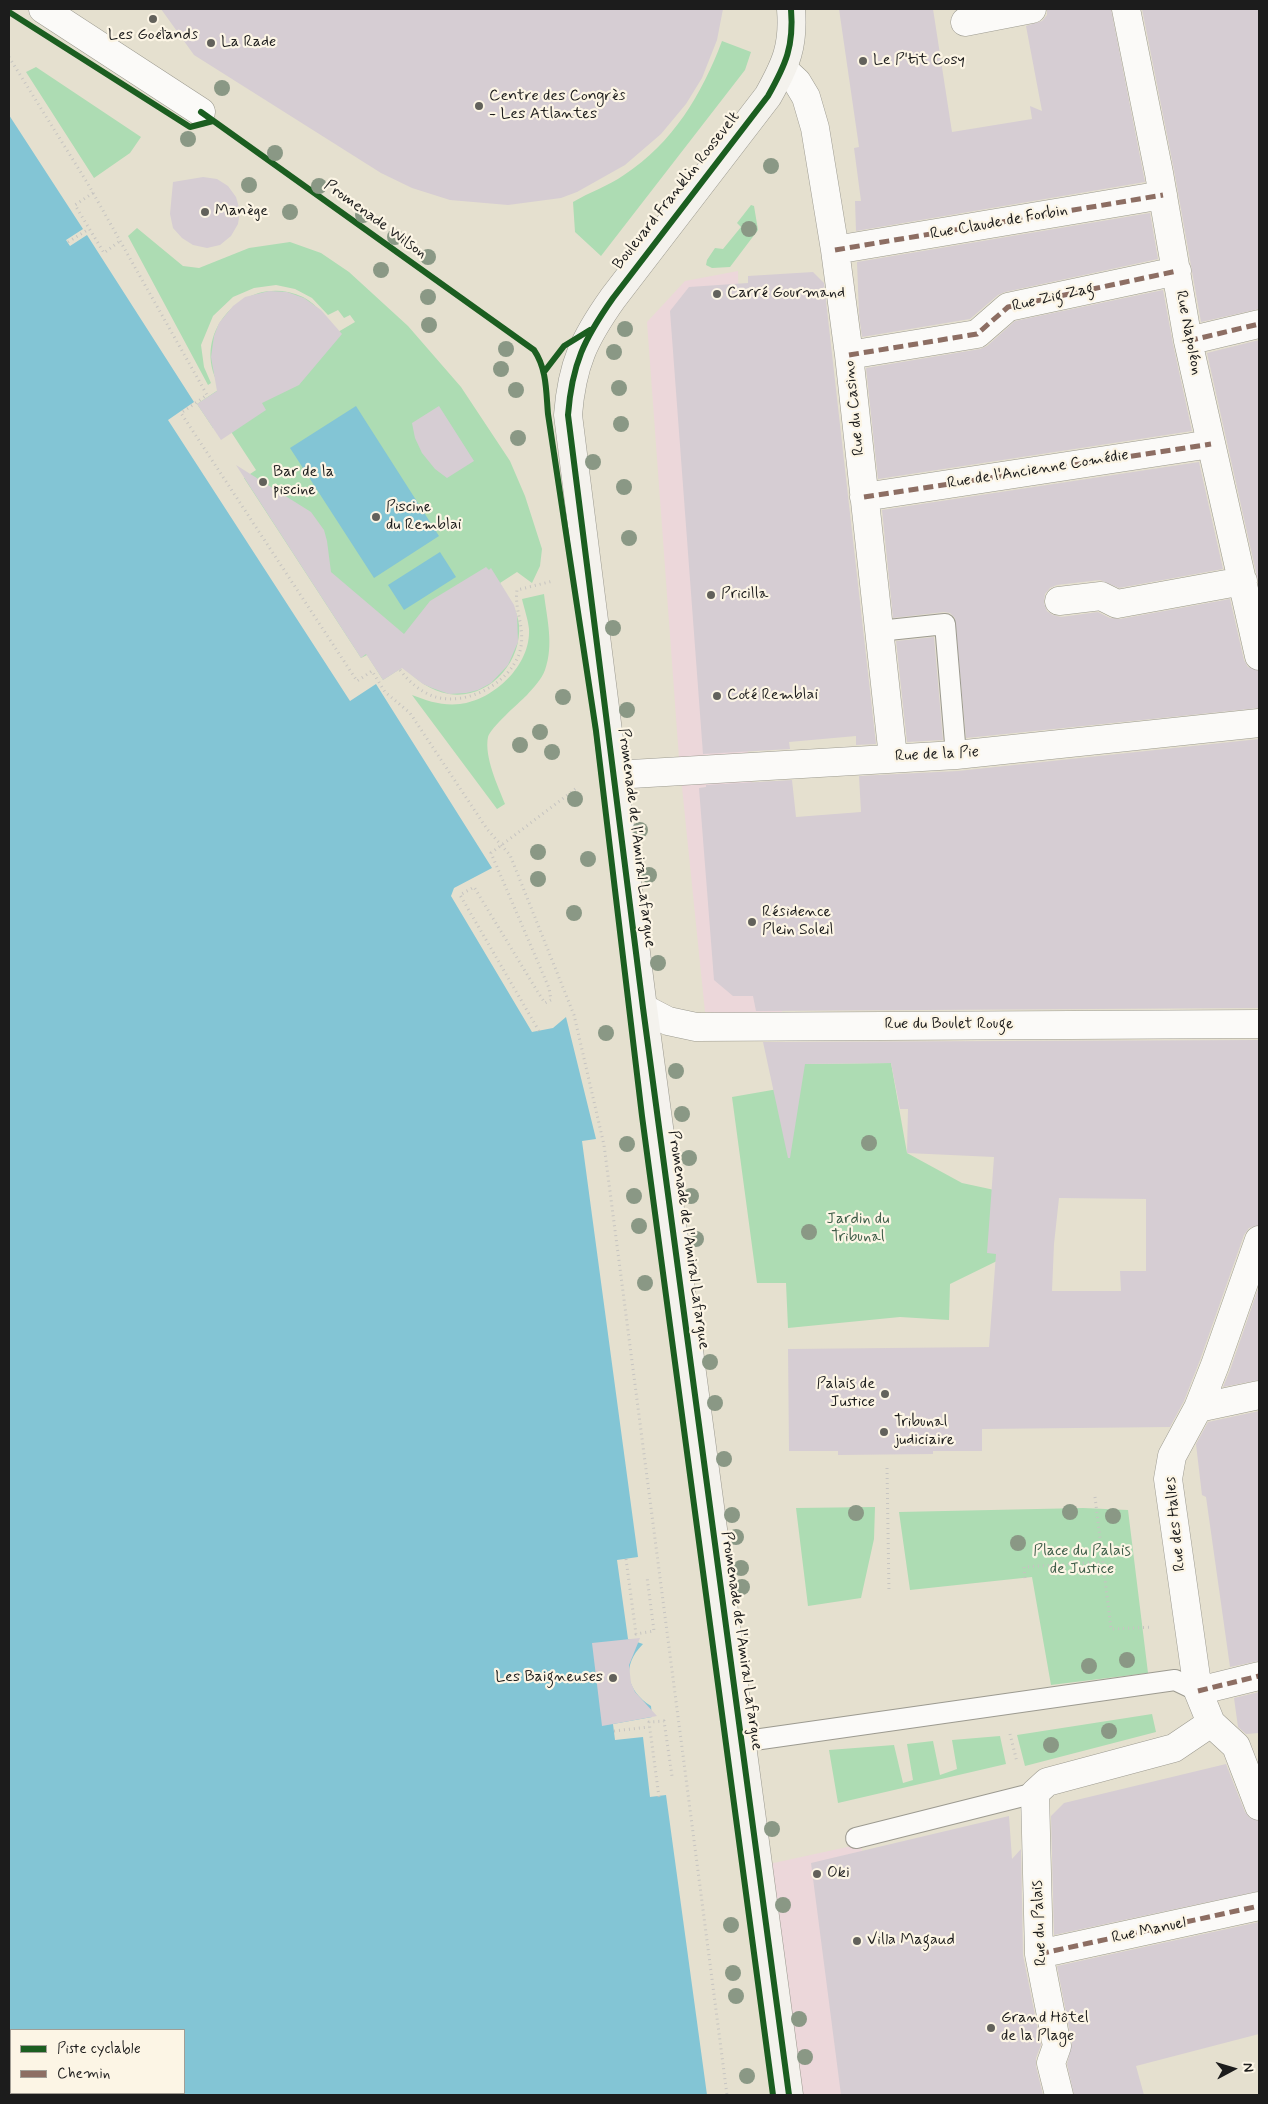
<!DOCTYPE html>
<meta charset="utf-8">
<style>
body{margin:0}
#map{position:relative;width:1268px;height:2104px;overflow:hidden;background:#e5e0cf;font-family:Mynerve,sans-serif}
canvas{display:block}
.frame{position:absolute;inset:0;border:10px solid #1c1c1c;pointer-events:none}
.legend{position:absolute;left:10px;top:2029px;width:175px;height:65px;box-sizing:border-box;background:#fcf5e5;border:1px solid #a29e95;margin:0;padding:6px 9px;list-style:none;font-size:15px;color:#1c1c1c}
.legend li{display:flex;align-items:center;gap:10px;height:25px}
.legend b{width:25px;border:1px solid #a29e95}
.north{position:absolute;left:1208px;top:2044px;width:50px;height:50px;-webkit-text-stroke:4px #fcf5e5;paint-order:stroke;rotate:84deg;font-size:14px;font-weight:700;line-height:20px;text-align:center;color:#1c1c1c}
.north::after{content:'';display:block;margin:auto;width:18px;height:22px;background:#1c1c1c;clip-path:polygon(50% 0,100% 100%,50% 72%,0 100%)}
</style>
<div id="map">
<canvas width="1268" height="2104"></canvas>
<div class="frame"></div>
<ul class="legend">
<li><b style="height:6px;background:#1b5e20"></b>Piste cyclable</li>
<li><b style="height:6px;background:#8d6e63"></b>Chemin</li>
</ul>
<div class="north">N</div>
</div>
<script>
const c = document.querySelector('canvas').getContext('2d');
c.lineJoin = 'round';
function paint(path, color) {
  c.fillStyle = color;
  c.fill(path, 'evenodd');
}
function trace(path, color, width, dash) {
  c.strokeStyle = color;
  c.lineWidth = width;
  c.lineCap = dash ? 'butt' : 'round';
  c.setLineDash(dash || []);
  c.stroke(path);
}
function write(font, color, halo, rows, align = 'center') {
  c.font = font + ' Mynerve,sans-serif';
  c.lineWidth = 4.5;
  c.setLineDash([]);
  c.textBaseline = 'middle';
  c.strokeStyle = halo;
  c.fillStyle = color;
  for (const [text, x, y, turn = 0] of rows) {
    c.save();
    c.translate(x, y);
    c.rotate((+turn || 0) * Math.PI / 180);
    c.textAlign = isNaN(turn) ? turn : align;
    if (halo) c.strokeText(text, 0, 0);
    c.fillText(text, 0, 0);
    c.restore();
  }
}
paint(new Path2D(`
 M 738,271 L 748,757 L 783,1018 L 705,1012 L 679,758 L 647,322 L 685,281 Z
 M 861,1844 L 895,2095 L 799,2095 L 769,1864 Z`), '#ecd7da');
paint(new Path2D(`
 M 722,41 L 751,52 L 745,70 L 601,256 L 575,232 L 573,202 C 590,192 608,186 624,175 C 673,143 702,94 722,41 Z
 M 36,67 L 141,137 L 130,153 L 94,178 L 26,72 Z
 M 751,205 L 754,206 L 758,230 L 730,267 L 712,268 L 706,265 L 707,260 L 715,248 L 723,249 L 741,227 L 737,223 Z
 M 137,228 L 183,266 L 199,268 L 249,248 L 290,242 L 321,253 L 349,272 L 408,326 L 461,387 L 510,461 L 525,496 L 542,549 L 540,566 L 532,583 L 517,572 L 500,583 C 507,596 518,610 519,625 C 522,662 489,700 449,694 C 430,691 417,680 403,667 L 383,680 L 367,655 L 361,658 L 244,478 L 256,470 L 224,421 L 213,428 L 197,404 L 221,388 C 186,335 246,270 303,297 C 318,305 327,319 338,332 L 355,322 L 350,315 L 344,318 L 338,310 L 328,315 L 312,298 L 295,289 L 276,285 L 254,288 L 233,297 L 213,316 L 201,345 L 204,367 L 211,383 L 208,385 L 128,236 Z
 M 544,594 C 547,619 554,645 545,670 C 542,679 533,688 527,695 C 518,704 491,727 488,737 C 484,757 498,786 505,804 L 497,809 L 412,695 C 427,701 443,706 460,704 C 494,700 531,665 529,629 C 528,619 524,608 522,599 Z
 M 891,1063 L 907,1153 L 962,1183 L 1013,1194 L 999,1260 L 950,1284 L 949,1320 L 900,1317 L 788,1328 L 786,1283 L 757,1283 L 732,1097 L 778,1089 L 805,1064 Z
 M 875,1507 L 874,1539 L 861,1598 L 808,1606 L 796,1508 Z
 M 1083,1508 L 1128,1510 L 1148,1673 L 1051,1685 L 1032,1577 L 910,1590 L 899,1512 Z
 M 1152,1714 L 1156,1732 L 1025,1766 L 1017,1735 Z
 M 1000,1736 L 1006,1764 L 838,1803 L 829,1750 L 894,1745 L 903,1783 L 913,1780 L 907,1744 L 933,1741 L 940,1775 L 957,1769 L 952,1740 Z`), '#addcb3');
paint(new Path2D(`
 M 9,115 L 83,229 L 66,240 L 70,246 L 87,235 L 194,402 L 168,420 L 350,701 L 376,684 L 492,868 L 454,888 L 451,896 L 532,1032 L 553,1028 L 566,1017 L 596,1139 L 582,1141 L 638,1557 L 617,1560 L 628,1639 L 643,1644 C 621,1666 626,1690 651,1706 L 652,1717 L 613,1724 L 615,1740 L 643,1737 L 650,1797 L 666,1795 L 707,2095 L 9,2095 ZM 11,2030 L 184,2030 L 184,2093 L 11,2093 Z
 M 356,406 L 439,536 L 374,578 L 290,448 Z
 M 440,552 L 456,577 L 404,610 L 388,585 Z`), '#83c5d5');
paint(new Path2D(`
 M 161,9 L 723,9 L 717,40 L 702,78 L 686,104 L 661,134 L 625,165 L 577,192 L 561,198 L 508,205 L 450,200 L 412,188 L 381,173 L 194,55 Z
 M 839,9 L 933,9 L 952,132 L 1032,119 L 1030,106 L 1042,111 L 1026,26 L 1042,21 L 1047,15 L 1047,9 L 1111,9 L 1145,182 L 856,231 L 855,201 L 861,201 L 854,148 L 859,147 Z
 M 1142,9 L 1259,9 L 1259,309 L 1201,322 L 1174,170 Z
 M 203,177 L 217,179 L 228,186 L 236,197 L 240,211 L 238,224 L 231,236 L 220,245 L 207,248 L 193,245 L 182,238 L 173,228 L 170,214 L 173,182 Z
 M 1150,213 L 1158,259 L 1005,292 L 998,295 L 970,319 L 862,337 L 859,315 L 857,262 Z
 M 813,272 L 824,283 L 876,744 L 856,745 L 856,736 L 789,742 L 790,749 L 703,754 L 670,311 L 689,287 L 748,283 L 748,276 Z
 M 1163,290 L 1173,344 L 1192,431 L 878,479 L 866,368 L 980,349 L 987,346 L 1015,321 Z
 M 269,291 L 287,292 L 304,298 L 321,310 L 342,334 L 299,385 L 262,403 L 266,410 L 221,440 L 197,404 L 217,391 L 211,357 L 214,336 L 219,323 L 233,306 L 245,297 Z
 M 1259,340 L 1259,586 L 1207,353 Z
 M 439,406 L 474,461 L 447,478 L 435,469 L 422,453 L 415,438 L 412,423 Z
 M 1199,462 L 1223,569 L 1119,588 L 1100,580 L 1057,585 L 1050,588 L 1045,594 L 1044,603 L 1047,611 L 1053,615 L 1061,617 L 1098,612 L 1110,618 L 1120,619 L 1230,599 L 1244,660 L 1248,667 L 1259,671 L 1259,708 L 966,738 L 955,618 L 950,613 L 944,612 L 893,618 L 882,510 Z
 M 236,465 L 311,512 L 324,530 L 327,541 L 331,572 L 404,634 L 430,601 L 486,567 L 489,570 L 491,568 L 514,605 L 517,615 L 518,642 L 508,665 L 491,683 L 478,690 L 466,693 L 449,694 L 432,688 L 423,684 L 402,668 L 383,680 L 366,654 L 361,658 Z
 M 934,637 L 943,740 L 907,742 L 896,641 Z
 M 1259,739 L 1259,1008 L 756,1011 L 753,996 L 733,996 L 714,980 L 699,788 L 706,787 L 706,785 L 792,780 L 796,817 L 861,812 L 859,776 L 958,771 Z
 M 1259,1040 L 1259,1225 L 1249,1228 L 1244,1235 L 1200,1360 L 1184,1401 L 1170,1427 L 982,1429 L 982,1451 L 933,1451 L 933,1454 L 838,1455 L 838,1451 L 789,1451 L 788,1349 L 989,1347 L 996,1254 L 987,1253 L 994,1157 L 907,1153 L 908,1109 L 900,1109 L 891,1063 L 805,1064 L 790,1158 L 788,1158 L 763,1042 ZM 1059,1198 L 1146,1199 L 1146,1271 L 1120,1271 L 1121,1291 L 1052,1291 L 1054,1244 Z
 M 1259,1286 L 1259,1380 L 1223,1387 L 1230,1370 Z
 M 1259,1411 L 1259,1661 L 1230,1667 L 1206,1497 L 1202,1495 L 1196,1444 L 1208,1422 Z
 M 640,1638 L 629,1665 L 631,1683 L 635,1692 L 657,1716 L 602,1726 L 592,1643 Z
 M 1259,1692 L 1259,1733 L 1246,1734 L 1238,1727 L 1234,1698 Z
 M 1226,1764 L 1245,1812 L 1250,1818 L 1259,1821 L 1259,1891 L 1054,1935 L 1051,1816 L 1064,1803 Z
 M 1009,1816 L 1012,1859 L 1021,1849 L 1023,1955 L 1041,2045 L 1036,2058 L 1036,2066 L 1043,2095 L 841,2095 L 811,1863 Z
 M 1259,1922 L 1259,2034 L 1136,2066 L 1144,2095 L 1074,2095 L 1067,2064 L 1072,2043 L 1057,1966 Z`), '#d6cdd3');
const lane = new Path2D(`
 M 879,631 L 945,624 L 956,755
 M 740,1742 L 1175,1680 L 1198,1691
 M 856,1838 L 1035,1793`);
const street = new Path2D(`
 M 43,9 L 201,112
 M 1126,9 L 1159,173 L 1188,341 L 1259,656
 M 965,22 L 1032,9
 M 783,69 L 797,82 L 806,97 L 815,128 L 835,250 L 849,355 L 893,757
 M 835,250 L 1163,195
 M 1188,341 L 1259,324
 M 849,355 L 977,334 L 1008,307 L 1177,271
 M 864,497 L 1211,444
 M 1059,601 L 1101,596 L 1117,604 L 1243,581
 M 614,775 L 956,755 L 1259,723
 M 643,1008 L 668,1021 L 696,1027 L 1259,1024
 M 1259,1240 L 1215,1365 L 1198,1408 L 1172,1456 L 1168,1479 L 1198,1691 L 1211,1723 L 1236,1746 L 1259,1806
 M 1198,1408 L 1259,1395
 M 1198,1691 L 1259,1676
 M 1039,1954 L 1259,1906
 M 1059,2095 L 1051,2063 L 1057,2046 L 1039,1954 L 1035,1793 L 1047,1782 L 1174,1748 L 1211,1723`);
const secondary = new Path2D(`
 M 789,2095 L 643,1008 L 568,415 C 572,364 584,339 613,298 L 768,96 C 786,64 794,46 791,9`);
trace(lane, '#9c9a90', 22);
trace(street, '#9c9a90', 29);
trace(secondary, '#9c9a90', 29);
trace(new Path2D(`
 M 9,57 L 88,184 L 207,395 L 181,413 L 357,681 L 372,671 L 385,692 L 410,713 L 487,829 L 510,855 L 574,1015 L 604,1145 L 727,2095
 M 93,193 L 75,205 L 104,253 L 120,241
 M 68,242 L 89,229
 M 400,670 C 407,679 415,687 426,693 C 458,711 510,686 520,651 C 526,629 514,610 517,590 L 553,581
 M 539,1031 L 460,895 L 474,887 L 539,994 L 545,1003 L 551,1000 L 549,988 L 491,853 L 578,787
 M 887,1468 L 889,1593
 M 1095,1497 L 1111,1629 L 1152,1627
 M 626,1559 L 636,1634 L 654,1631 L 647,1577
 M 1025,1578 L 1024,1567 L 1101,1562
 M 614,1731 L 649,1727
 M 1010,1734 L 1017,1762
 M 659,1797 L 649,1722 L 664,1721 L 672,1776`), '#c6c4c1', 3, [1, 4]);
trace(lane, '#fbfaf8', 20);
trace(street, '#fbfaf8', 28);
trace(secondary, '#f4f2ed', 28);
trace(new Path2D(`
 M 835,250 L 1163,195
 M 1188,341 L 1259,324
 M 849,355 L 977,334 L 1008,307 L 1177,271
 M 864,497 L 1211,444
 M 1198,1691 L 1259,1676
 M 1039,1954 L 1259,1906`), '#8d6e63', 5, [10, 5]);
trace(new Path2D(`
 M 9,12 L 190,127 L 213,121
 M 201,112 L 534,350 C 547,369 546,392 548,414 L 596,731 L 642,1116 L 773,2095
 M 544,372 L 564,346 L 590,330
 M 789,2095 L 643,1008 L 568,415 C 572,364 584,339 613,298 L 768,96 C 786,64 794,46 791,9`), '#1b5e20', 6);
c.fillStyle = '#8a9885';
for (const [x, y] of [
 [222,88],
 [188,139],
 [275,153],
 [771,166],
 [249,185],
 [319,186],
 [290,212],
 [363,215],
 [749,229],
 [395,237],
 [428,257],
 [381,270],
 [428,297],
 [429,325],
 [625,329],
 [506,349],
 [614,352],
 [501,369],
 [619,388],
 [516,390],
 [621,424],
 [518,438],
 [593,462],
 [624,487],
 [629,538],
 [613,628],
 [563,697],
 [627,710],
 [540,732],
 [520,745],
 [552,752],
 [575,799],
 [640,830],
 [538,852],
 [588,859],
 [649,875],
 [538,879],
 [574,913],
 [658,963],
 [606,1033],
 [676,1071],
 [682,1114],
 [869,1143],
 [627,1144],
 [689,1158],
 [634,1196],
 [691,1196],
 [639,1226],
 [809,1232],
 [696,1239],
 [645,1283],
 [710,1362],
 [715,1403],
 [724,1459],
 [1070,1512],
 [856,1513],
 [732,1515],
 [1113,1516],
 [736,1537],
 [1018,1543],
 [741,1568],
 [742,1587],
 [1127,1660],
 [1089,1666],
 [1109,1731],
 [1051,1745],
 [772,1829],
 [783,1905],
 [731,1925],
 [733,1973],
 [736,1996],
 [799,2019],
 [805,2057],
 [747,2076]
]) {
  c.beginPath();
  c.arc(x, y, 8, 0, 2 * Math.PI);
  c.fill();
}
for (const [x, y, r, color] of [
 [153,19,5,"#62615b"],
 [211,43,5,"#62615b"],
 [863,61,5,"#62615b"],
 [479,106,5,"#62615b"],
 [205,212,5,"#62615b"],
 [717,294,5,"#62615b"],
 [263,482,5,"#62615b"],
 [376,517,5,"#62615b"],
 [711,595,5,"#62615b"],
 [717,696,5,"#62615b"],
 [752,922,5,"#62615b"],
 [885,1394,5,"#62615b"],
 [884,1432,5,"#62615b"],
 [613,1678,5,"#62615b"],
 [817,1874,5,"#62615b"],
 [857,1941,5,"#62615b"],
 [991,2028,5,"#62615b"]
]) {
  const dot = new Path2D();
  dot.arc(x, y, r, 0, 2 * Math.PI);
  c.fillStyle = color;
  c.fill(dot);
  trace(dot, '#fcf5e5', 2);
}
write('16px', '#1c1c1c', '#fcf5e5', [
 ["Les Goëlands",153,36,"center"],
 ["La Rade",221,43],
 ["Le P'tit Cosy",873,61],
 ["Centre des Congrès",489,97],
 ["- Les Atlantes",489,115],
 ["Manège",215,212],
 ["Carré Gourmand",727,294],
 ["Bar de la",273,473],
 ["piscine",273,491],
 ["Piscine",386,508],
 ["du Remblai",386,526],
 ["Pricilla",721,595],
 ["Coté Remblai",727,696],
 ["Résidence",762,913],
 ["Plein Soleil",762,931],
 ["Palais de",875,1385,"right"],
 ["Justice",875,1403,"right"],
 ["Tribunal",894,1423],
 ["judiciaire",894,1441],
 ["Les Baigneuses",603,1678,"right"],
 ["Oki",827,1874],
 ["Villa Magaud",867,1941],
 ["Grand Hôtel",1001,2019],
 ["de la Plage",1001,2037]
], 'left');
write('16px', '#1c1c1c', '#fcf5e5', [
 ["Boulevard Franklin Roosevelt",677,191,-52],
 ["Promenade Wilson",375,220,36],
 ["Rue Claude de Forbin",999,223,-10],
 ["Rue Zig Zag",1053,298,-13],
 ["Rue Napoléon",1188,333,79],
 ["Rue du Casino",855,408,-96],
 ["Rue de l'Ancienne Comédie",1038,470,-9],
 ["Rue de la Pie",937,755,-3],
 ["Promenade de l'Amiral Lafargue",636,838,83],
 ["Rue du Boulet Rouge",949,1025],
 ["Promenade de l'Amiral Lafargue",688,1240,82],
 ["Rue des Halles",1176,1524,-96],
 ["Promenade de l'Amiral Lafargue",741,1641,82],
 ["Rue du Palais",1040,1923,-93],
 ["Rue Manuel",1149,1931,-12]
]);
write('16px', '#3f5e49', '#fcf5e5', [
 ["Jardin du",858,1220],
 ["Tribunal",858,1238],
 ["Place du Palais",1082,1552],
 ["de Justice",1082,1570]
]);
</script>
